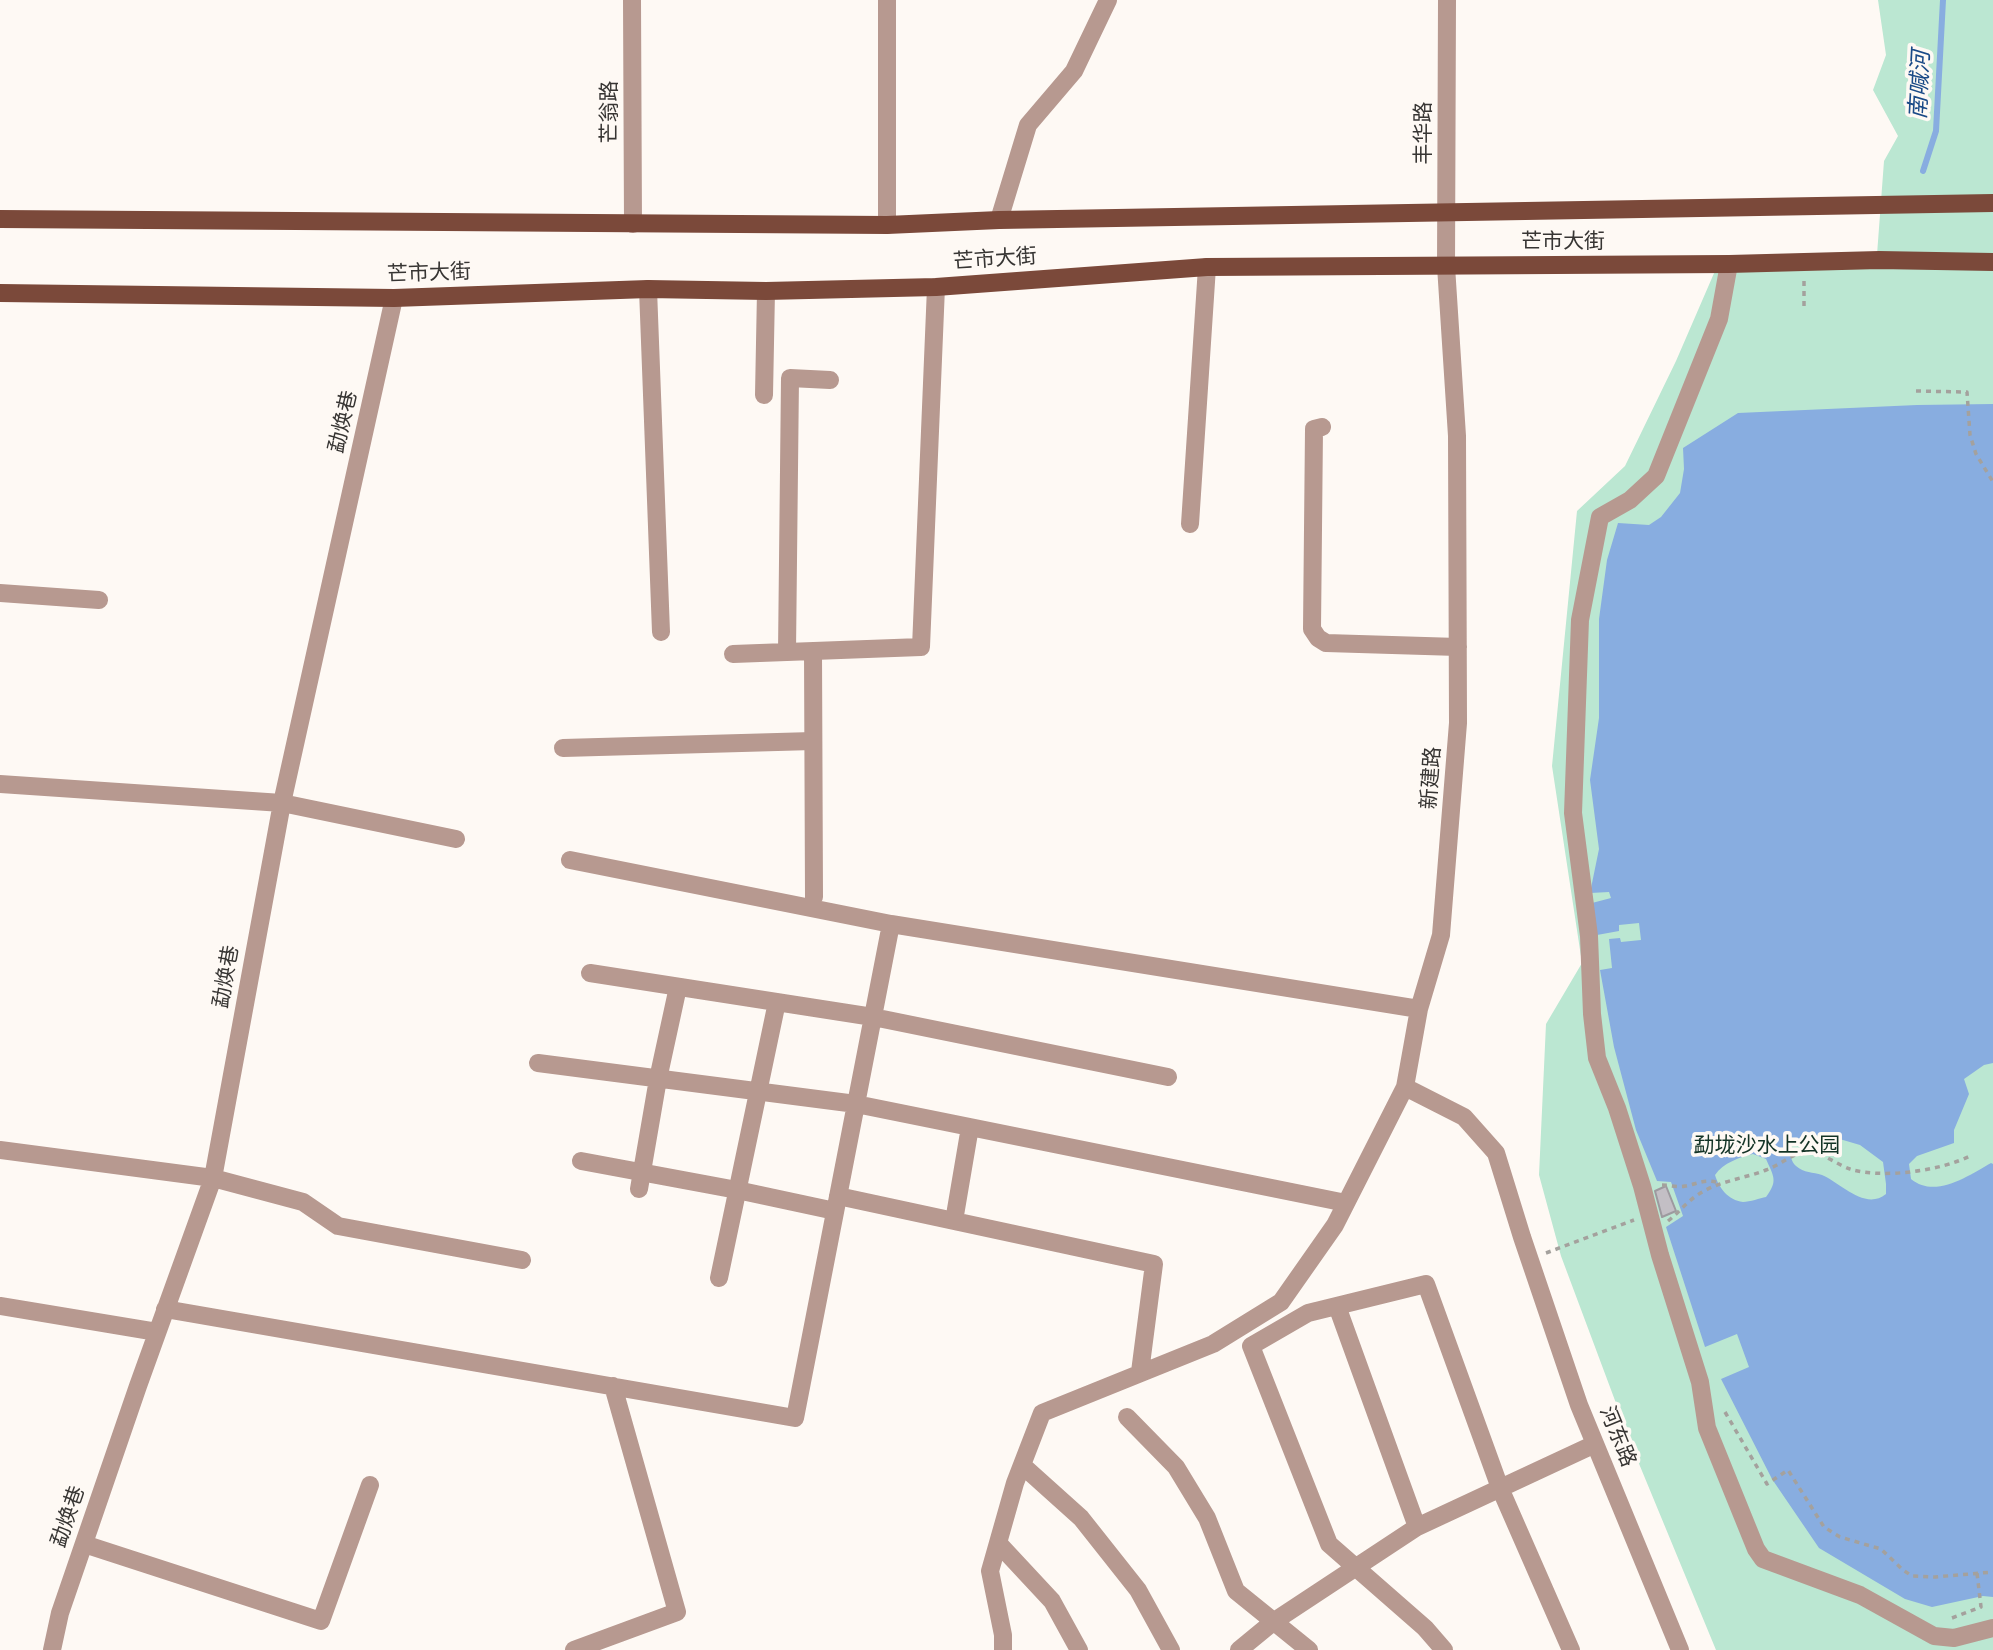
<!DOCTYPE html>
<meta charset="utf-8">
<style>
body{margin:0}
canvas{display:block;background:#fef9f4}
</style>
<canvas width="1993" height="1650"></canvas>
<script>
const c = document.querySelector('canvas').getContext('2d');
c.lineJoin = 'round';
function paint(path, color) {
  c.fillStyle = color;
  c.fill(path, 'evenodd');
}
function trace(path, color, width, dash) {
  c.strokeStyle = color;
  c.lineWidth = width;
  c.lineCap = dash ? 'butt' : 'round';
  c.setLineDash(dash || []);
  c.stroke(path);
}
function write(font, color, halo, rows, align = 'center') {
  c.font = font + ' "DM Sans","Noto Sans SC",sans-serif';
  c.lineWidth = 7;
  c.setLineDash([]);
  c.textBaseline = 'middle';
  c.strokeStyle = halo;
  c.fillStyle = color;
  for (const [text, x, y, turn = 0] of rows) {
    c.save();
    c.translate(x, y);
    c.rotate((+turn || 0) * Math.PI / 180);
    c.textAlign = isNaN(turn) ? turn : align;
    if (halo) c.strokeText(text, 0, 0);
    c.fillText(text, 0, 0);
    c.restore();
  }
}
paint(new Path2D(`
 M 1878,0 L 1993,0 L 1993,1650 L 1716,1650 L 1635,1454 L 1561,1256 L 1539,1175 L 1546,1024 L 1582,963 L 1552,766 L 1577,511 L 1625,466 L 1676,361 L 1718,264 L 1876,268 L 1884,161 L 1898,136 L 1873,90 L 1886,55 Z`), '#bbe7d2');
paint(new Path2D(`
 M 1993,404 L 1993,1063 L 1984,1065 L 1964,1079 L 1969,1094 L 1954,1130 L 1954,1143 L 1917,1156 L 1909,1164 L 1911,1179 C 1935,1199 1968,1176 1991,1163 L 1993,1164 L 1993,1597 L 1983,1596 L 1932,1607 L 1905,1599 L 1819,1548 L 1772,1479 L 1721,1379 L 1749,1367 L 1737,1334 L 1705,1347 L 1666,1227 L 1683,1216 L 1671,1182 L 1657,1181 L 1636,1130 L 1614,1047 L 1600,970 L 1612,968 L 1609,939 L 1620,938 L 1621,942 L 1641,940 L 1639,923 L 1619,925 L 1619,931 L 1597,935 L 1592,903 L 1611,898 L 1609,892 L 1590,893 L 1599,849 L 1590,780 L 1599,718 L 1599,619 L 1607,560 L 1618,523 L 1649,525 L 1661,517 L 1680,493 L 1684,469 L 1683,448 L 1738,413 L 1917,405 ZM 1826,1135 L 1860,1145 L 1883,1162 L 1886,1184 L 1886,1194 C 1865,1211 1841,1183 1822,1175 C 1813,1172 1804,1173 1796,1166 C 1791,1162 1790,1153 1788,1146 L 1809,1136 ZM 1753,1154 L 1766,1159 C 1774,1177 1778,1181 1766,1197 C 1760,1198 1750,1202 1743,1202 C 1728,1200 1719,1188 1715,1175 C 1723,1163 1740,1157 1753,1154 Z`), '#88ade0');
trace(new Path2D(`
 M 1923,171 L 1936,131 L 1943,0`), '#88ade0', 6);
const building = new Path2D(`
 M 1666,1186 L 1676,1211 L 1662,1217 L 1655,1191 Z`);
paint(building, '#c3bfc5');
trace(building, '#9d9a9f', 2);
trace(new Path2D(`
 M 1804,281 L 1804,307
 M 1916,391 L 1967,392 L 1970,435 L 1976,454 L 1993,482
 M 1662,1185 C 1669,1185 1678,1188 1685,1186 C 1698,1184 1705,1178 1719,1183
 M 1668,1221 C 1678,1213 1686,1203 1696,1196 C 1717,1181 1743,1179 1766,1170 C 1781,1165 1794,1151 1810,1152 C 1821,1152 1838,1165 1850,1169 C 1882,1179 1940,1171 1970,1156
 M 1546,1253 L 1634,1220
 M 1725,1412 L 1767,1484 L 1788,1470 L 1824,1527 L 1840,1537 L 1881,1549 L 1903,1570 L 1912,1576 L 1935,1577 L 1993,1572
 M 1952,1618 L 1981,1607 L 1977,1573`), '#a4a19d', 3.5, [5, 5]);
trace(new Path2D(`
 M 632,0 L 633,224
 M 887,0 L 887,225
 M 1447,0 L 1446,266 L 1457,436 L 1458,723 L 1441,935 L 1419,1009 L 1405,1087 L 1464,1117 L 1496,1153 L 1522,1237 L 1579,1405 L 1680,1650
 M 999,220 L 1028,125 L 1074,71 L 1108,0
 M 1729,264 L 1719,319 L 1656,476 L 1630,500 L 1600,517 L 1580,620 L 1573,813 L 1589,936 L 1592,1014 L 1597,1058 L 1617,1108 L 1642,1186 L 1660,1255 L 1700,1382 L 1707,1428 L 1756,1549 L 1763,1559 L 1860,1595 L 1934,1636 L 1954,1638 L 1993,1628
 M 648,289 L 661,632
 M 764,395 L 766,291
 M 1322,427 L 1314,429 L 1312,629 L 1318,638 L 1326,643 L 1458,647
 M 1190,524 L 1207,267
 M 0,593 L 99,600
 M 813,651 L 814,897
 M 787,652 L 790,378 L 830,380
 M 733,654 L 921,647 L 936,287
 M 563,748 L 813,741
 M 0,784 L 282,803 L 456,839
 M 570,860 L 891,924 L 1419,1009
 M 590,973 L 873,1017 L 1168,1077
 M 538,1063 L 856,1104 L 1346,1203
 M 0,1150 L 213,1178 L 303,1202 L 338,1226 L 522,1260
 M 581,1161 L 737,1190 L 835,1211
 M 639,1189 L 658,1079 L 678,987
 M 838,1196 L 1154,1264 L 1140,1372
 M 954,1221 L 970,1127
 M 719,1278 L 777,1002
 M 0,1306 L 157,1332
 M 1337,1306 L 1417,1527
 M 165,1309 L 795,1418 L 891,924
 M 1127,1417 L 1176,1467 L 1207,1518 L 1236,1591 L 1309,1650
 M 1022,1465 L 1081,1518 L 1138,1590 L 1171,1650
 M 998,1543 L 1052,1601 L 1079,1650
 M 84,1544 L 321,1621 L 370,1485
 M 52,1650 L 60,1613 L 138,1386 L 213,1178 L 282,803 L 394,298
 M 574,1650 L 677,1612 L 613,1386
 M 1003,1650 L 1003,1635 L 990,1571 L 1015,1483 L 1042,1413 L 1213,1344 L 1281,1302 L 1335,1225 L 1405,1087
 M 1239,1650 L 1273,1622 L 1417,1527 L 1595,1444
 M 1444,1650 L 1425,1628 L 1329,1544 L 1251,1346 L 1308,1313 L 1426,1284 L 1500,1488 L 1571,1650`), '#b79990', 18);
trace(new Path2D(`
 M 0,219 L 887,225 L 999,220 L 1993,203
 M 0,293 L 394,298 L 648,289 L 766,291 L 936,287 L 1207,267 L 1729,264 L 1879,260 L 1993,262`), '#7b493a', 18);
write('21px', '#373533', '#fef9f4', [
 ["芒翁路",610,112,-90],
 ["丰华路",1424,133,-90],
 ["芒市大街",1563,242],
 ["芒市大街",995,260,-4],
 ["芒市大街",429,274,-2],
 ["勐焕巷",344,422,-77],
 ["新建路",1432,778,-86],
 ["勐焕巷",227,977,-80],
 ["河东路",1617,1437,68],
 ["勐焕巷",69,1517,-71]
]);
write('21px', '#133326', '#fef9f4', [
 ["勐垅沙水上公园",1767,1146]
]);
write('italic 23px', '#1a4a87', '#fef9f4', [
 ["南喊河",1921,85,-87]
]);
</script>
